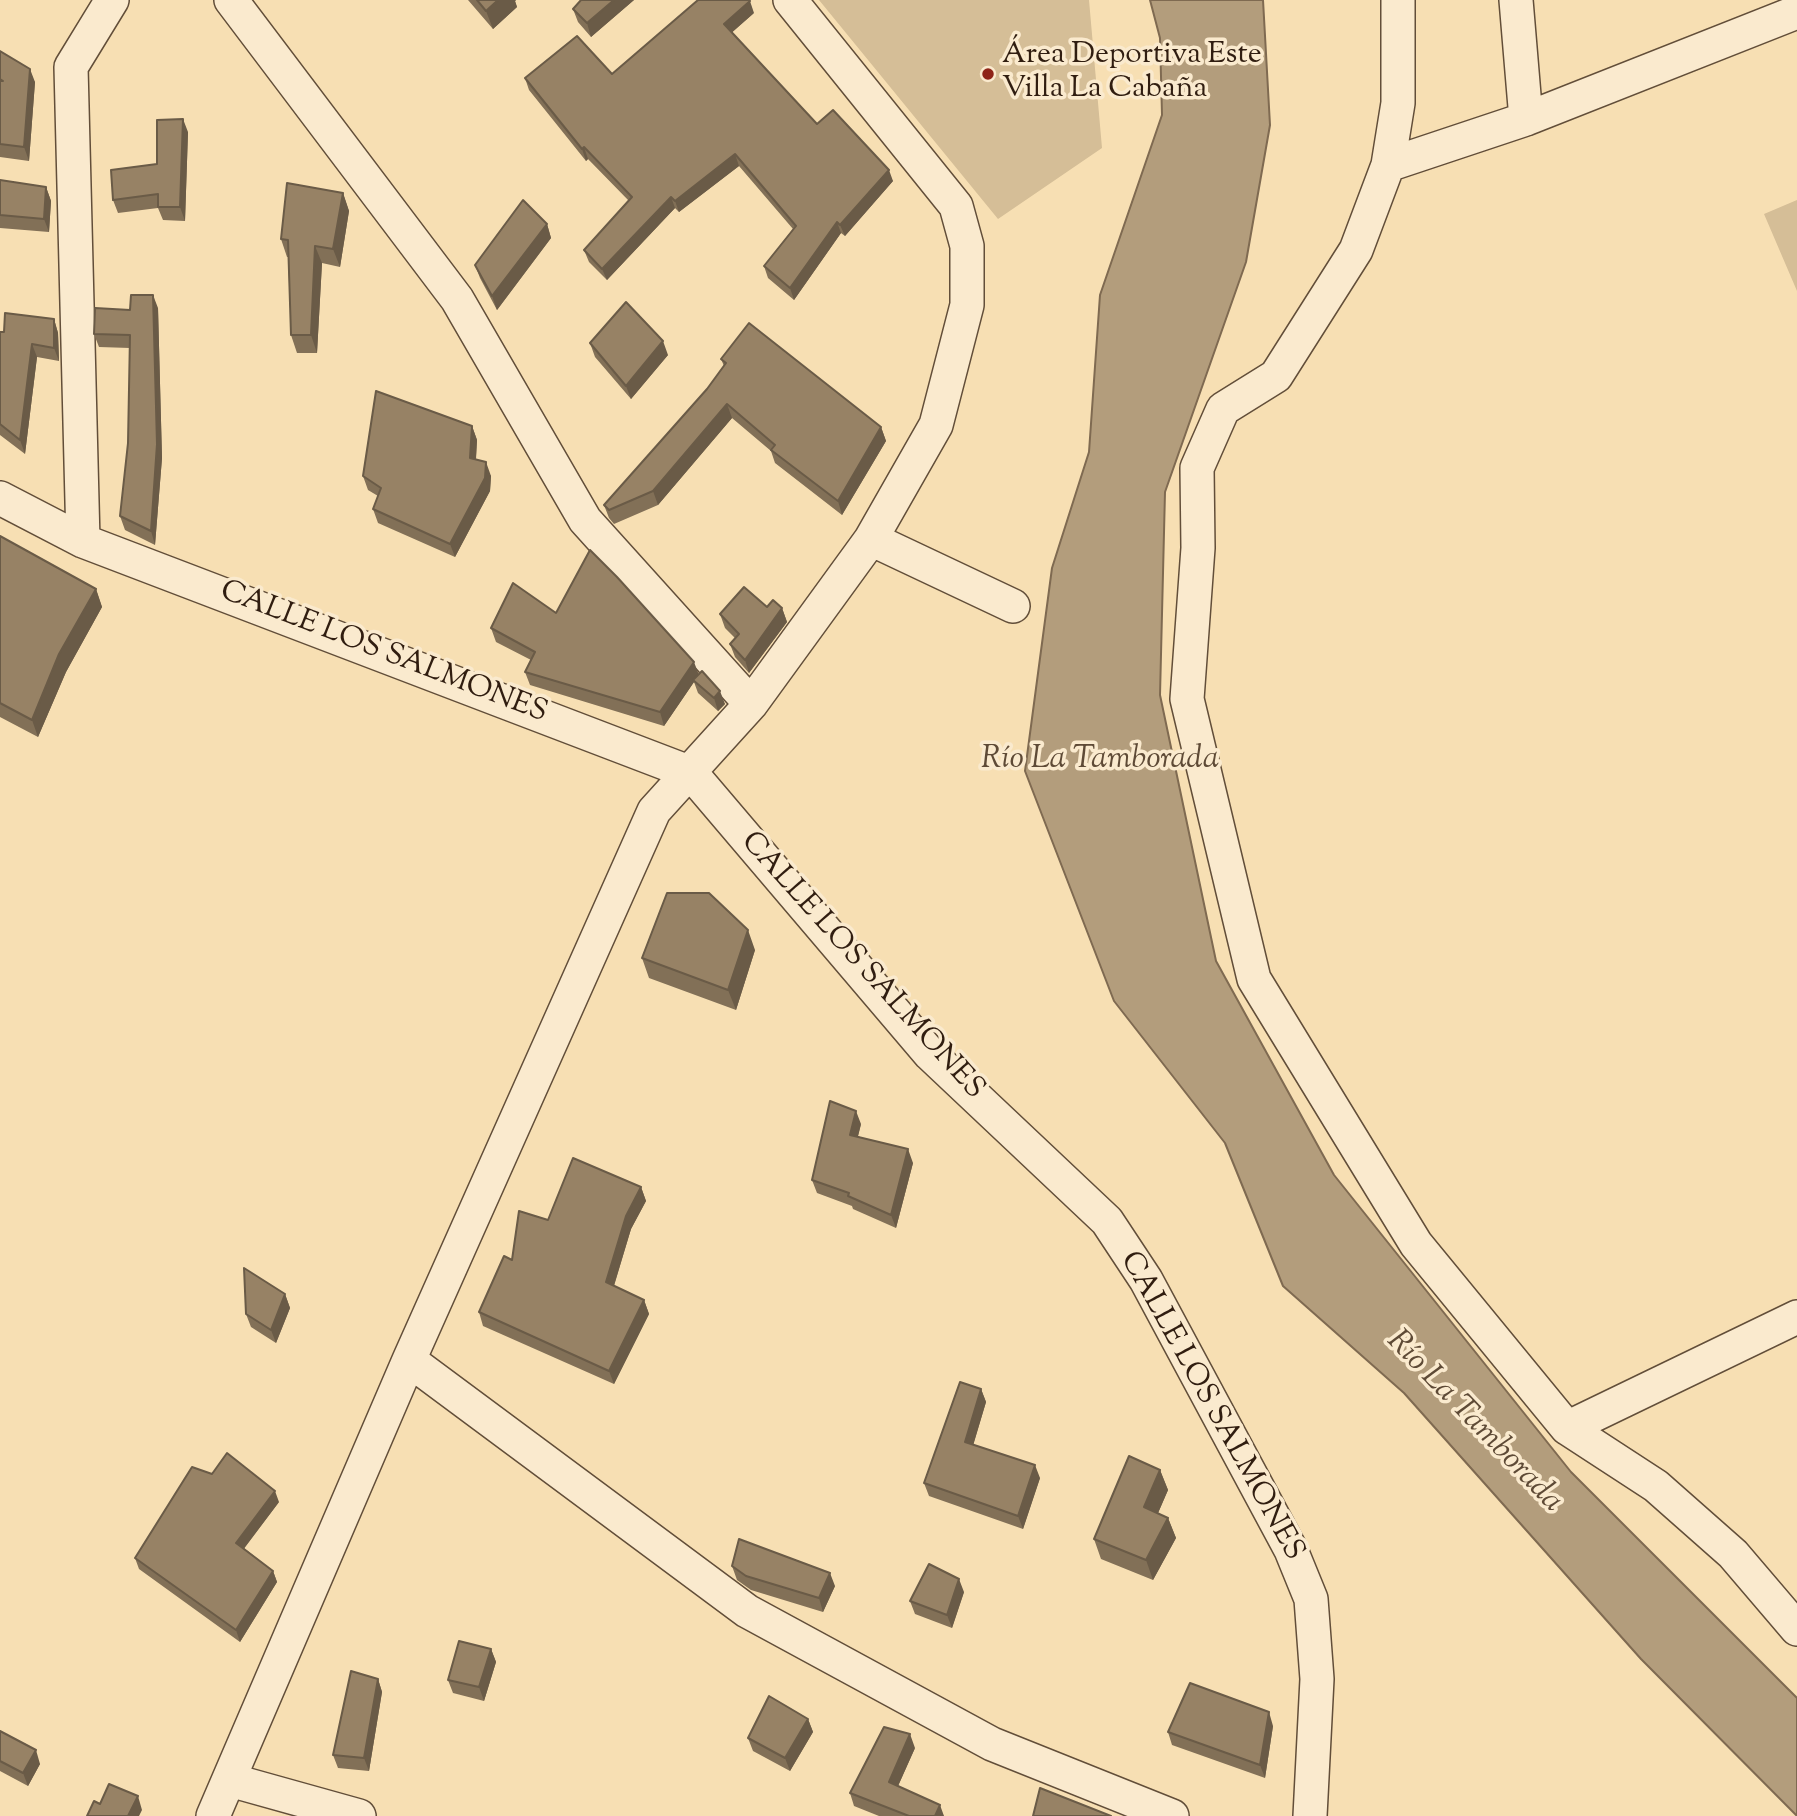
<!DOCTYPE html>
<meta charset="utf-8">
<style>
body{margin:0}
canvas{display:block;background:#f7dfb3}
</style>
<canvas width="1797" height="1816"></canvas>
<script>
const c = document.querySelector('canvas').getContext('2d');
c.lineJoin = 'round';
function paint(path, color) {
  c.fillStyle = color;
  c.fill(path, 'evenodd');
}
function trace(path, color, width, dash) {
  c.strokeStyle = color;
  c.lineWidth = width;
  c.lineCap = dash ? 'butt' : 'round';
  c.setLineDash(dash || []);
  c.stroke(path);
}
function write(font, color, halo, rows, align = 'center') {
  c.font = font + ' "Sorts Mill Goudy",serif';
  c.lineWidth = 7;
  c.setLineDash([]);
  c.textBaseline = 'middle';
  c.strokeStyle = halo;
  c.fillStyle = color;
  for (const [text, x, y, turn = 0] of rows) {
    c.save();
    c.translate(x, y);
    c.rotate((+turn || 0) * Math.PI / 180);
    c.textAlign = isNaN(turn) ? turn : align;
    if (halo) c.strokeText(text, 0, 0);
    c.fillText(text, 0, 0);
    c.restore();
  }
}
paint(new Path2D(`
 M 819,0 L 1089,0 L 1102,148 L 998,219 Z
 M 1797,200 L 1797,291 L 1764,214 Z`), '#d5be97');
const water = new Path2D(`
 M 1150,0 L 1263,0 L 1270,125 L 1246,262 L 1165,492 L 1160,695 L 1216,961 L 1334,1175 L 1571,1472 L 1797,1698 L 1797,1816 L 1641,1659 L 1404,1393 L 1283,1286 L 1225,1143 L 1114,1001 L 1025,771 L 1052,568 L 1089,452 L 1100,295 L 1162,115 L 1160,38 Z`);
paint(water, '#b39d7c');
trace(water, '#7f6a51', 2);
const street = new Path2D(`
 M 231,0 L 457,299 L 585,520 L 751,704
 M 1398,0 L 1398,103 L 1388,165 L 1356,250 L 1276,376 L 1223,409 L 1197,468 L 1198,548 L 1187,699 L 1254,979 L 1416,1244 L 1567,1428 L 1656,1486 L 1733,1554 L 1797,1629
 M 1516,0 L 1526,119
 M 1388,165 L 1526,119 L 1797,12
 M 0,498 L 83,541 L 691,773 L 930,1054 L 1107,1221 L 1146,1280 L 1291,1550 L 1311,1599 L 1317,1679 L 1310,1816
 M 871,539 L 1013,606
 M 83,541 L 71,67 L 112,0
 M 409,1360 L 747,1611 L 992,1744 L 1172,1816
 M 1567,1428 L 1797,1317
 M 230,1780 L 359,1816
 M 213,1816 L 409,1360 L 654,811 L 751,704 L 871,539 L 936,425 L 967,305 L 967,246 L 956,206 L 790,0`);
trace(street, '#624e39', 36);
trace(street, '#faeace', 33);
paint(new Path2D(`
 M 468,0 L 516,0 L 515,1 L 517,7 L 493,29 Z
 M 581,0 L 634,0 L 591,37 L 578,22 L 573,9 Z
 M 754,13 L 732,32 L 817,124 L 893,181 L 845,236 L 841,233 L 794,300 L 768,278 L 764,266 L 793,229 L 739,166 L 679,212 L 675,208 L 607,280 L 589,262 L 584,250 L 629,201 L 588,159 L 586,161 L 529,90 L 525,78 L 612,74 Z
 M 0,51 L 35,82 L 29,161 L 0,157 Z
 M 188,132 L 185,221 L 163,220 L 158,208 L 118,213 L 113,200 L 157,164 Z
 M 0,180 L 46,187 L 51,201 L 49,232 L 0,228 Z
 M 343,193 L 349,211 L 340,267 L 322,263 L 317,353 L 297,353 L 291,335 L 288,257 L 287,257 L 281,239 Z
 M 547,224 L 551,238 L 497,310 L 480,278 L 475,265 Z
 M 158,308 L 162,458 L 155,545 L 125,530 L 120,516 L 128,443 L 130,348 L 99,347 L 94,334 L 130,310 Z
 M 54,319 L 58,333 L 59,361 L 37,357 L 25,454 L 0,435 L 0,332 L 4,332 Z
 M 590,343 L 668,355 L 631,399 L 595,357 Z
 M 721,359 L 881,427 L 886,441 L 842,515 L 775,463 L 771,451 L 732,418 L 658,505 L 614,524 L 609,518 L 604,505 L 707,389 L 724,366 Z
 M 472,426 L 477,440 L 476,460 L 491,476 L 490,491 L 455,557 L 378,523 L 373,509 L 378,496 L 368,490 L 363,476 Z
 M 0,536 L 96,589 L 102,607 L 66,672 L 38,737 L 0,717 Z
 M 767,607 L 782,608 L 787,622 L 749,673 L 735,657 L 730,644 L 735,638 L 725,628 L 720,614 Z
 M 491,628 L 699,674 L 725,704 L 718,711 L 698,693 L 694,682 L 664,726 L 530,685 L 525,672 L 531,660 L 496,642 Z
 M 755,950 L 736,1010 L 649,978 L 642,958 Z
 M 861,1124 L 858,1136 L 913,1163 L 896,1228 L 853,1209 L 852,1206 L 817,1193 L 812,1180 Z
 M 641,1187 L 646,1201 L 631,1229 L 614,1286 L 644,1300 L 649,1314 L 614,1384 L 483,1326 L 479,1312 L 512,1260 L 548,1220 Z
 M 285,1294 L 290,1308 L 276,1343 L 251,1327 L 246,1314 Z
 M 981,1389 L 986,1402 L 973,1445 L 1040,1478 L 1023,1529 L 929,1496 L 924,1483 Z
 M 1160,1470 L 1168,1490 L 1158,1513 L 1168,1518 L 1176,1538 L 1153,1580 L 1101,1559 L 1094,1539 Z
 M 279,1502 L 244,1548 L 273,1571 L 277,1582 L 240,1642 L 139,1569 L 135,1558 Z
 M 732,1566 L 835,1586 L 823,1612 L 751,1590 L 737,1580 Z
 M 964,1592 L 952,1628 L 915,1614 L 910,1601 Z
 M 491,1649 L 496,1662 L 484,1701 L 453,1693 L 448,1680 Z
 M 378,1679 L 382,1692 L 369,1771 L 338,1768 L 333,1755 Z
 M 808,1719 L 813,1732 L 790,1771 L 753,1751 L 748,1738 Z
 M 1273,1726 L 1265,1778 L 1172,1745 L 1168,1732 Z
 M 0,1731 L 40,1764 L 28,1786 L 0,1771 Z
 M 915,1748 L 898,1786 L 944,1816 L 879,1816 L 854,1806 L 850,1793 Z`), '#827057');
paint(new Path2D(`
 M 498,0 L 516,0 L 515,1 L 517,7 L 493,29 L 486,11 Z
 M 614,0 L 634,0 L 591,37 L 587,23 Z
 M 750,1 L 754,13 L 728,36 L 724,24 Z
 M 30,69 L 35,82 L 29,161 L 24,147 Z
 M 183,119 L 188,132 L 185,221 L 180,207 Z
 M 584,147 L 588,159 L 586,161 L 582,149 Z
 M 735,154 L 739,166 L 679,212 L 675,201 Z
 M 889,170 L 893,181 L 845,236 L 840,225 Z
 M 46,187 L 51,201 L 49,232 L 44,219 Z
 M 343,193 L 349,211 L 340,267 L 333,249 Z
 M 671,197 L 675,208 L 607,280 L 602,269 Z
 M 837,222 L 841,233 L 794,300 L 790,288 Z
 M 547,224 L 551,238 L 497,310 L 492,296 Z
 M 315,246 L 322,263 L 317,353 L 311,335 Z
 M 153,295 L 158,308 L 162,458 L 155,545 L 151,531 Z
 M 54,319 L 58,333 L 59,361 L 54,348 Z
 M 663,341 L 668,355 L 631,399 L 626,386 Z
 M 32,344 L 37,357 L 25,454 L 20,440 Z
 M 727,404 L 732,418 L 658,505 L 653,491 Z
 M 472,426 L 477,440 L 475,472 L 470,458 Z
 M 881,427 L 886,441 L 842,515 L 838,501 Z
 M 486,462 L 491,476 L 490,491 L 455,557 L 450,544 Z
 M 96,589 L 102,607 L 66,672 L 38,737 L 32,720 L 59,654 Z
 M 782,608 L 787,622 L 749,673 L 745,660 Z
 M 694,662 L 699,675 L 693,680 L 694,682 L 664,726 L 660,712 Z
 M 720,691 L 725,704 L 718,711 L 714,698 Z
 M 748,930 L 755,950 L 736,1010 L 728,990 Z
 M 856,1111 L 861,1124 L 855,1148 L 850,1135 Z
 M 908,1149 L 913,1163 L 896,1228 L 891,1215 Z
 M 641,1187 L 646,1201 L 631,1229 L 611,1295 L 606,1282 L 626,1216 Z
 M 285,1294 L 290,1308 L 276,1343 L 271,1330 Z
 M 644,1300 L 649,1314 L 614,1384 L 609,1371 Z
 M 981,1389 L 986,1402 L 970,1456 L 965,1442 Z
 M 1035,1465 L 1040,1478 L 1023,1529 L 1018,1516 Z
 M 1160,1470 L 1168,1490 L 1152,1527 L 1144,1507 Z
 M 275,1491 L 279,1502 L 240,1554 L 236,1543 Z
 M 1168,1518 L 1176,1538 L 1153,1580 L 1146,1560 Z
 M 273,1571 L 277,1582 L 240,1642 L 236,1630 Z
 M 830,1573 L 835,1586 L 823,1612 L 819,1598 Z
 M 959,1579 L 964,1592 L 952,1628 L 947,1615 Z
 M 491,1649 L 496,1662 L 484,1701 L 479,1687 Z
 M 378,1679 L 382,1692 L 369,1771 L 364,1758 Z
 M 1269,1712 L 1273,1726 L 1265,1778 L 1260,1765 Z
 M 808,1719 L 813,1732 L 790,1771 L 785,1758 Z
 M 910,1734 L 915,1748 L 894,1795 L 889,1782 Z
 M 36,1750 L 40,1764 L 28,1786 L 23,1773 Z
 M 138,1796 L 142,1810 L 139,1816 L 128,1816 Z
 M 940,1805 L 944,1816 L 935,1816 Z`), '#6a5b47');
const building = new Path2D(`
 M 477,0 L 498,0 L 486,11 Z
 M 581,0 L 614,0 L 587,23 L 573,9 Z
 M 698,0 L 749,0 L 750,1 L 724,24 L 817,124 L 833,110 L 889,170 L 840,225 L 837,222 L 790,288 L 764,266 L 796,226 L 735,154 L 675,201 L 671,197 L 602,269 L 584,250 L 632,197 L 584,147 L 582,149 L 525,78 L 577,36 L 612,74 Z
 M 0,51 L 30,69 L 24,147 L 0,144 L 0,81 L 3,81 L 0,79 Z
 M 183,119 L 180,207 L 158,207 L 158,194 L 113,200 L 111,170 L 157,164 L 157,120 Z
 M 0,180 L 46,187 L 44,219 L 0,215 Z
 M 287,183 L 343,193 L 333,249 L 315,246 L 311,335 L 291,335 L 288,240 L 281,239 Z
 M 523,200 L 547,224 L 492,296 L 475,265 Z
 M 131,295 L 153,295 L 157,444 L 151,531 L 120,516 L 128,443 L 130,335 L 94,334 L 95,308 L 130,310 Z
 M 626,302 L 663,341 L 626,386 L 590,343 Z
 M 5,313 L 54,319 L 54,348 L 32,344 L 20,440 L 0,424 L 0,332 L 4,332 Z
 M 749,323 L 881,427 L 838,501 L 771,450 L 775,445 L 727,404 L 653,491 L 609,510 L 604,505 L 707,389 L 726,363 L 721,359 Z
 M 376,391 L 472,426 L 470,458 L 486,462 L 485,478 L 450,544 L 373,509 L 381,488 L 363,476 Z
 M 0,536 L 96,589 L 59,654 L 32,720 L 0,703 Z
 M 590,550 L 617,577 L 694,662 L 660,712 L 525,672 L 535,652 L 491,628 L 513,583 L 556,613 Z
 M 744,587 L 767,607 L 773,600 L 782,608 L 745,660 L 730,644 L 739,634 L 720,614 Z
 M 702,671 L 720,691 L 714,698 L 693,680 Z
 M 667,893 L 709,893 L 748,930 L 728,990 L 642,958 Z
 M 830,1101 L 856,1111 L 850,1135 L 908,1149 L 891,1215 L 848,1196 L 849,1193 L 812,1180 Z
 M 573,1158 L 641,1187 L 626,1216 L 606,1282 L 644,1300 L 609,1371 L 479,1312 L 504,1256 L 512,1260 L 519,1211 L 548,1220 Z
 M 244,1268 L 285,1294 L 271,1330 L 246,1314 Z
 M 960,1382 L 981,1389 L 965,1442 L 1035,1465 L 1018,1516 L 924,1483 Z
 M 227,1453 L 275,1491 L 236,1543 L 273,1571 L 236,1630 L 135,1558 L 192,1467 L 212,1474 Z
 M 1129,1456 L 1160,1470 L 1144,1507 L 1168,1518 L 1146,1560 L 1094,1539 Z
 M 739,1539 L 830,1573 L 819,1598 L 746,1576 L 732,1566 Z
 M 929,1564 L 959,1579 L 947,1615 L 910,1601 Z
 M 459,1641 L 491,1649 L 479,1687 L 448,1680 Z
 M 351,1671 L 378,1679 L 364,1758 L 333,1755 Z
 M 1190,1683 L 1269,1712 L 1260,1765 L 1168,1732 Z
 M 769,1696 L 808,1719 L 785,1758 L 748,1738 Z
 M 884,1727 L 910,1734 L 889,1782 L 940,1805 L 935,1816 L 909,1816 L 850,1793 Z
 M 0,1731 L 36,1750 L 23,1773 L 0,1761 Z
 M 109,1784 L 138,1796 L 128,1816 L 87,1816 L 94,1801 L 100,1804 Z
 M 1040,1788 L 1111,1816 L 1033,1816 Z`);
paint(building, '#978265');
trace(building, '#6a5b47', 2);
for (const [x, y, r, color] of [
 [988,74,7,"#8f2418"]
]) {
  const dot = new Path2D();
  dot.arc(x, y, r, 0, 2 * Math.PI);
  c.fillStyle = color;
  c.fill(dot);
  trace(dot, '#faeace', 2.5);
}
write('30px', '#301d10', '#faeace', [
 ["Área Deportiva Este",1002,57],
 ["Villa La Cabaña",1002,91]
], 'left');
write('30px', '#301d10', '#faeace', [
 ["CALLE LOS SALMONES",383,654,21],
 ["CALLE LOS SALMONES",861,967,48],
 ["CALLE LOS SALMONES",1210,1407,61]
]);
write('italic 32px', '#5e4a36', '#faeace', [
 ["Río La Tamborada",1100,762],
 ["Río La Tamborada",1473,1423,46]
]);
</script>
